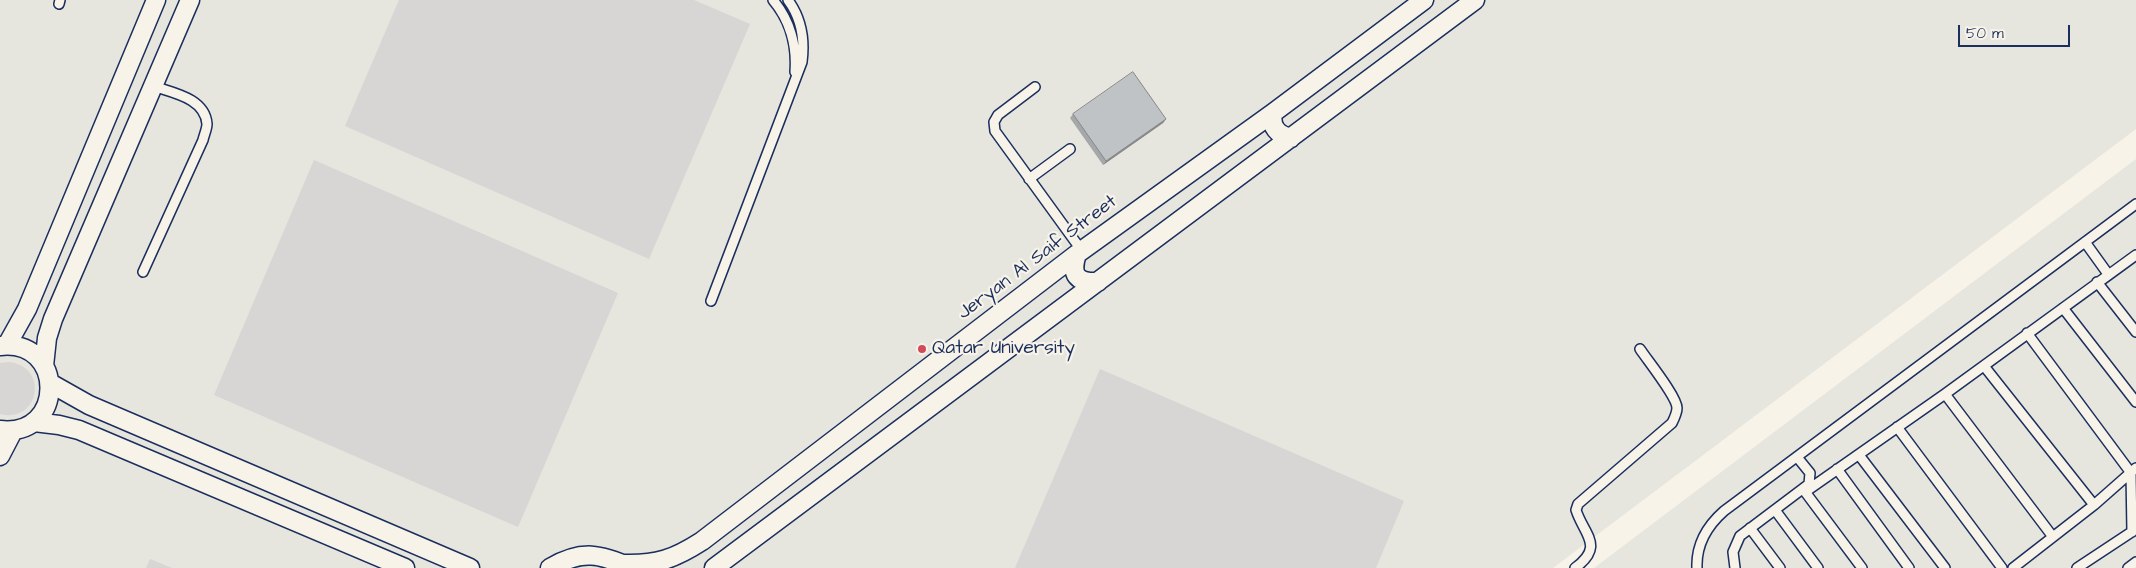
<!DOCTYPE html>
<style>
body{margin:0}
#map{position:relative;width:2136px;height:568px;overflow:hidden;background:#f7f3e8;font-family:"Architects Daughter",sans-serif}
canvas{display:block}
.scale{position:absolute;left:1958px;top:25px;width:112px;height:22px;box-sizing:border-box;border:2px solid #1b2f5e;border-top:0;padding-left:6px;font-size:15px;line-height:18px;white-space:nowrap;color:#1b2f5e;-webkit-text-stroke:4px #f7f3e8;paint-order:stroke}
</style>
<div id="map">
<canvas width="2136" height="568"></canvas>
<div class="scale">50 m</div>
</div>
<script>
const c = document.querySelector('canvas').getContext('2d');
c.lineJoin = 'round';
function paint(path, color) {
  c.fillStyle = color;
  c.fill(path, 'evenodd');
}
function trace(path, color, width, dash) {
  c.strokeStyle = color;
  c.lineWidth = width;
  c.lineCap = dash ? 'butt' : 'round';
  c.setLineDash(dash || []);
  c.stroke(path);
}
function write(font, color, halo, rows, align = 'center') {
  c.font = font + ' "Architects Daughter",sans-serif';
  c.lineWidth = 4.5;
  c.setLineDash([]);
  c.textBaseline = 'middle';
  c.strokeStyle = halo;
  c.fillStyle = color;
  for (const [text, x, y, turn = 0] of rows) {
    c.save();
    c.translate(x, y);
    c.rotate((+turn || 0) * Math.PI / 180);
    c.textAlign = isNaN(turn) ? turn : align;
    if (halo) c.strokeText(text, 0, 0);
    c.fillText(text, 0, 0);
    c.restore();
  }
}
paint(new Path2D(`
 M 0,0 L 2136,0 L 2136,129 L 1553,568 L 0,568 Z
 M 2136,159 L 2136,568 L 1594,568 Z`), '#e6e5de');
paint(new Path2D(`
 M 399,0 L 694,0 L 750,24 L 649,259 L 345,126 Z
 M 314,160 L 618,293 L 518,527 L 214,395 Z
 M 9,362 C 50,367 39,424 0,414 L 0,363 Z
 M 1100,369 L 1404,501 L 1376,568 L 1015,568 Z
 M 150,559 L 172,568 L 146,568 Z`), '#d7d6d4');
const service = new Path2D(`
 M 773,0 C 790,20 797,46 795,72
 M 59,4 L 60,0
 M 1035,87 L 998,115 L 994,122 L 995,131 L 1082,251
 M 1029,179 L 1070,149
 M 2085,242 L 2108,274
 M 143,272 L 203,140 C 204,135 207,129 207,124 C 205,98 173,93 153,86
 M 2097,282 L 2136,332
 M 711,301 L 802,62 C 805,39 802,19 788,0
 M 2063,308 L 2136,402
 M 2027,333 L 2131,473 L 2132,532
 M 1984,366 L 2094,505
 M 1945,394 L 2053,537
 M 1897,427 L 2002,568
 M 1859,455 L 1945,568
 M 1837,469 L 1909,568
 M 1803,489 L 1862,568
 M 1805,492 L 1945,394 L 2136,255
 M 1775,510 L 1818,568
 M 1750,528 L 1780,568
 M 1575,568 C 1605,546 1584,535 1576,510 L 1578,504 L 1672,423 C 1674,419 1677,413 1677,408 C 1677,397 1648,361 1640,349
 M 1697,568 C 1696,544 1707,526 1724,511 L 2136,204
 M 1735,568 L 1733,552 L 1740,536 L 1809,484 L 1810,473 L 1797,457
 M 2013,568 L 2094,505 L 2136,468
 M 2077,568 L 2136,529
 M 2128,568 L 2136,562`);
const minor = new Path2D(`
 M 1273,113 C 1270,127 1278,135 1291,138
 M 1077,254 C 1070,275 1077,283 1098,282
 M 7,345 L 27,309 L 156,0
 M 0,346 C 66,338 66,438 0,430
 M 44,366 L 47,338 L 53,319 L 190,0
 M 50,383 L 89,405 L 470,568
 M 34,422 L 59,425 L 79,430 L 405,568
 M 0,456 L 13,431
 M 623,564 C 657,565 674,559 702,541 L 1077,254 L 1273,113 L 1424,0
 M 550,568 C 582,549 601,554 632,568
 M 714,568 L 1475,0`);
trace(service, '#1b2f5e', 12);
trace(minor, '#1b2f5e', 21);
trace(service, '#f7f3e8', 9);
trace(minor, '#f7f3e8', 18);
paint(new Path2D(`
 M 1073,114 L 1166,119 L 1163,123 L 1103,165 L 1070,118 Z`), '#a5a8a9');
paint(new Path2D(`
 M 1166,119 L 1163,123 L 1103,165 L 1106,161 Z`), '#86888a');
const building = new Path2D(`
 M 1133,72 L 1166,119 L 1106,161 L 1073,114 Z`);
paint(building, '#c0c3c5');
trace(building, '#86888a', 1);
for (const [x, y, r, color] of [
 [922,349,5,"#d1495b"]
]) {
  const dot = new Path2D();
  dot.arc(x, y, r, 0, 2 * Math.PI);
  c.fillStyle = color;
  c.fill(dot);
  trace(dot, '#f7f3e8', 2);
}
write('19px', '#1b2f5e', '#f7f3e8', [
 ["Jeryan Al Saif Street",1038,258,-37]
]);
write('19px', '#1b2f5e', '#f7f3e8', [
 ["Qatar University",932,349]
], 'left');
</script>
